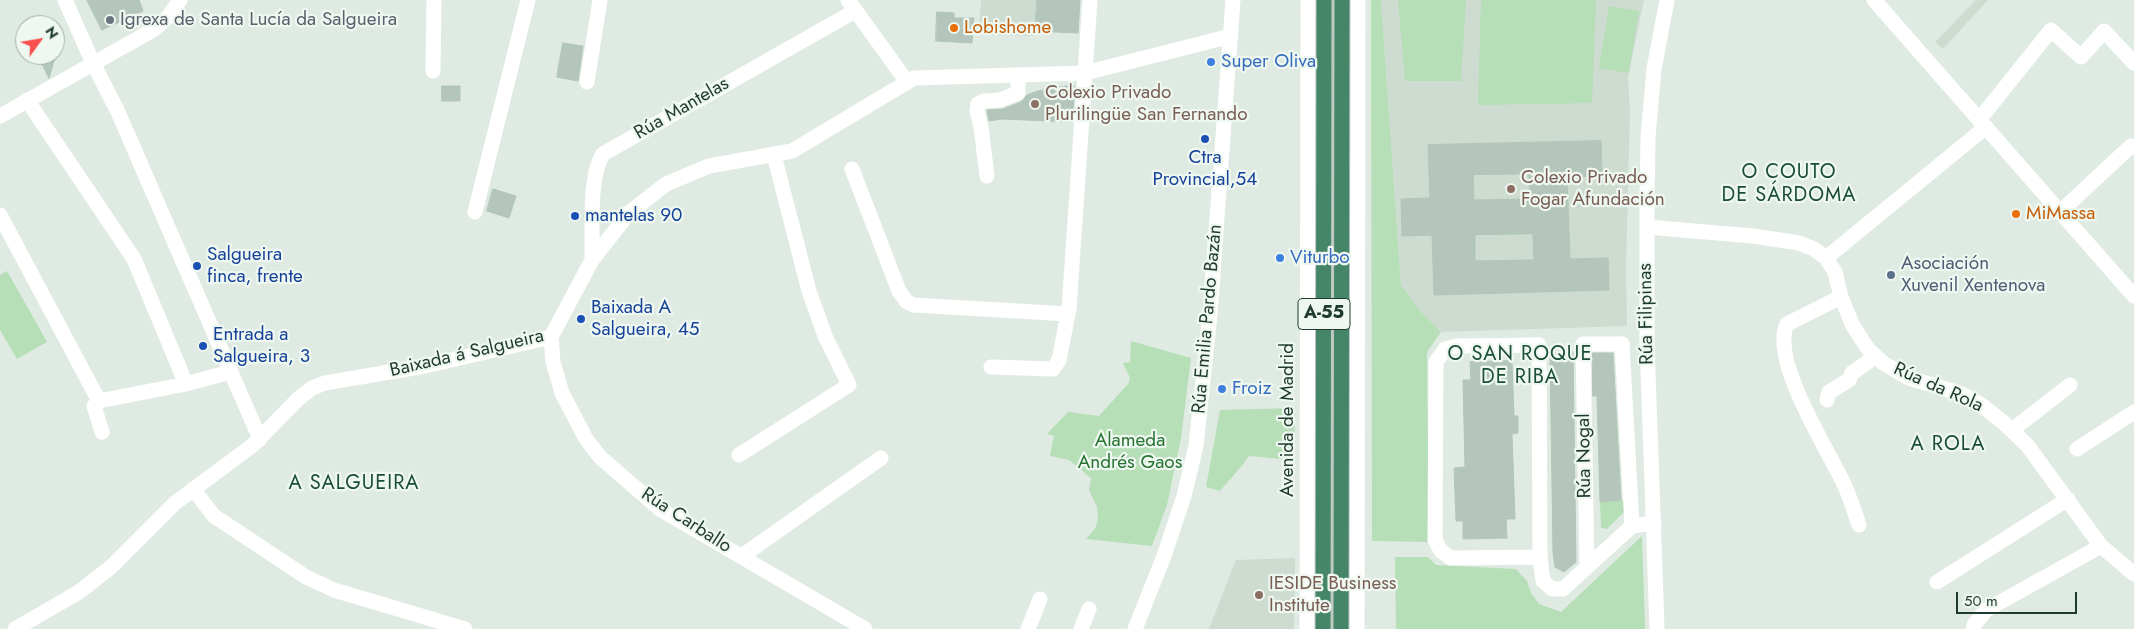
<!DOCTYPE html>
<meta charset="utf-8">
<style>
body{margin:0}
#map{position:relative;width:2134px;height:629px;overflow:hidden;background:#dfebe2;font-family:Jost,sans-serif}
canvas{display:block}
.north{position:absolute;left:15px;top:15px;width:50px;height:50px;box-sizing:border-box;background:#eff7f1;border:1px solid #9caca3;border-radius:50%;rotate:58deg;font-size:14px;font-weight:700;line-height:20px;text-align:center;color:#1f3b2d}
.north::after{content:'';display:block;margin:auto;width:18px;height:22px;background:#f9514f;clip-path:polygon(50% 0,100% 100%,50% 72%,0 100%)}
.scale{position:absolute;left:1956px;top:592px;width:121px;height:22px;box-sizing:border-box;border:2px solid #1f3b2d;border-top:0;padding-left:6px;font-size:15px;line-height:18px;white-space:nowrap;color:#1f3b2d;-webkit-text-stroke:4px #eff7f1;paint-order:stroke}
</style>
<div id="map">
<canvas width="2134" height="629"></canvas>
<div class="north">N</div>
<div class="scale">50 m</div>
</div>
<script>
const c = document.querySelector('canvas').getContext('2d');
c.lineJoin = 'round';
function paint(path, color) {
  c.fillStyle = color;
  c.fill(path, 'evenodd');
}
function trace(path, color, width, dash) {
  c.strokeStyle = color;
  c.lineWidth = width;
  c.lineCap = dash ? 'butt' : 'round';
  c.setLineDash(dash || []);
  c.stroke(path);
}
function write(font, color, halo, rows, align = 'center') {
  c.font = font + ' Jost,sans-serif';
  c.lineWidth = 4.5;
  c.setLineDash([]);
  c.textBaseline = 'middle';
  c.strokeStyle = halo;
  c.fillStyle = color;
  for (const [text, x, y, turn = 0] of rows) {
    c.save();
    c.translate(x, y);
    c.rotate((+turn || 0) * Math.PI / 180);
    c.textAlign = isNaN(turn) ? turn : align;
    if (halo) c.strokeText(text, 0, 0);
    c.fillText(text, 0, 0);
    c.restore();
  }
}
paint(new Path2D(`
 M 981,0 L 1036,0 L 1033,36 L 989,35 L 979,29 Z
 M 1381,0 L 1644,0 L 1628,78 L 1630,111 L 1626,266 L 1627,326 L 1441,332 L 1421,312 L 1401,285 Z
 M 1976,0 L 1988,0 L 1943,49 L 1935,42 Z
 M 1295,558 L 1294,629 L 1209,629 L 1236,560 Z`), '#cddbd1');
paint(new Path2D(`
 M 1371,0 L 1381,0 L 1401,285 L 1421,312 L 1441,332 L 1427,352 L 1429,542 L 1372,541 Z
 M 1398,0 L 1466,0 L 1461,81 L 1405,81 Z
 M 1481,0 L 1596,0 L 1592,103 L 1478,105 Z
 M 1609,6 L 1639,11 L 1629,73 L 1599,68 Z
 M 7,271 L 47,342 L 17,359 L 0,330 L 0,275 Z
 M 1131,341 L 1191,358 L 1181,438 L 1167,505 L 1152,546 L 1086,539 L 1095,529 L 1098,519 L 1097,507 L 1089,490 L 1091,478 L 1069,460 L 1050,456 L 1054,436 L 1047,434 L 1068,412 L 1099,416 L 1128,384 L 1130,378 L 1123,363 L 1130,362 Z
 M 1295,408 L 1294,460 L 1249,456 C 1240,469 1230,479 1220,491 L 1206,487 L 1220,410 Z
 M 1626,500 L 1627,509 L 1607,529 L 1601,528 L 1600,502 Z
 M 1642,536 L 1645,629 L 1396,629 L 1395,557 L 1428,557 L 1436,565 L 1516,569 L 1527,581 L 1531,593 L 1539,604 L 1561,612 Z`), '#b6deb7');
const building = new Path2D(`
 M 87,0 L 139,0 L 143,11 L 102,30 Z
 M 1037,0 L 1080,0 L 1078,33 L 1035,31 Z
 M 937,12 L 954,13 L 954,18 L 974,18 L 972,43 L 936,41 Z
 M 563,43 L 583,46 L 578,81 L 557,77 Z
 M 38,55 L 56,55 L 49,78 Z
 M 1073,85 L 1075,86 L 1072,122 L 1002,119 L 989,121 L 987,110 L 1003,109 L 1021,102 L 1027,95 L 1038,91 Z
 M 442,86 L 460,86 L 460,101 L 442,101 Z
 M 1601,141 L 1602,176 L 1567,177 L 1570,259 L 1608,258 L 1609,290 L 1434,295 L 1432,235 L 1402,236 L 1401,199 L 1430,198 L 1428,145 ZM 1529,174 L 1530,199 L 1474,200 L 1473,175 ZM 1533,234 L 1534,260 L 1475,261 L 1475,235 Z
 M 493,189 L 516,196 L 509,218 L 487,211 Z
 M 1573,352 L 1576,562 L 1564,572 L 1555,567 L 1553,552 L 1550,354 Z
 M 1593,353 L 1613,353 L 1621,500 L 1600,502 L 1597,396 L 1593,396 Z
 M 1512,361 L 1514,416 L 1518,416 L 1518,433 L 1512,434 L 1515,519 L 1506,519 L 1507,538 L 1463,539 L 1463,521 L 1456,521 L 1454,468 L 1465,467 L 1463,380 L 1471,380 L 1470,362 Z`);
paint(building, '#b4c6bb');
trace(building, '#b1c5b8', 1);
const trunk = new Path2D(`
 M 1323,629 L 1324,0
 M 1341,629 L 1342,0`);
trace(trunk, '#c0c8c4', 18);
trace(new Path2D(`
 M 1622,344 L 1632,526`), '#fff', 15);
trace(new Path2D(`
 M 65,0 L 93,63 L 118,112 L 260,439
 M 848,0 L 907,82
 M 1874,0 L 2134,296
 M 433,71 L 434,0
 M 587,82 L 600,0
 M 27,100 L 134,259 L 186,384
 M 0,116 L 153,30 L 168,17 L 180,0
 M 1979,120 L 2051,30 L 2081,57 L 2104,31 L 2134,63
 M 852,169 L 899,291 L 907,302 L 914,305 L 1068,314
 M 987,176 L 981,127 L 977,111 L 978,104 L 984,101 L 1000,100 L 1018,93 L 1018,77
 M 475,212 L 528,0
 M 2060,212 L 2131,146
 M 0,215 L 99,401 L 94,406 L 102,432
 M 1647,227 L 1753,236 L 1799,243 L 1814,249 L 1826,258 L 1835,272 L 1841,297 L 1853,326 L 1868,349 L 1883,363 L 1909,378 L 1959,393 L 1980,404 L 2004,423 L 2027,445 L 2101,546 L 2134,574
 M 1826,258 L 1986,127
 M 592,260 C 593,231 588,178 603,154 L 855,11
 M 1841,297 L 1787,324 C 1770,360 1827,448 1843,482 C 1850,496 1854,511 1859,525
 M 991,367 L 1053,369 L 1059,360 L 1069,309 L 1090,0
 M 1827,400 L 1829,392 L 1849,380 L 1852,373 L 1869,361 L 1874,355
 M 99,401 L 186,384 L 230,372
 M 2012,430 L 2070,385
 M 2077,449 L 2134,412
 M 739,455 L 849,385 L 825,336 L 809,291 L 774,155
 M 193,489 L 214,516 L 306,577 L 334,590 L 465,629
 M 742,556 L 881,458
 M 1540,557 L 1451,558 L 1441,551 L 1435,540 L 1436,362 L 1445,349 L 1457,346 L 1539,345 L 1540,557 L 1543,581 L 1552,589 L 1563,589 L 1632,526 L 1654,523
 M 1587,567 L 1583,344 L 1622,344
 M 1937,582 L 2068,499
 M 15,629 L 79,592 L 111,567 L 175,503 L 253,445 L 298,399 L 312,388 L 325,383 L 425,366 L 551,337
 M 865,629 L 660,509 L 600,457 L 586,439 L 562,393 L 553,362 L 551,337 L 592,260 L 629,213 L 666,184 L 709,166 L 792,151 L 914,78 L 1085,73 L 1231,36
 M 1028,629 L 1040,599
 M 1081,629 L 1089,609
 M 1307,629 L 1308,0
 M 1357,629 L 1358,0
 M 1657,629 L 1647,342 L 1647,208 L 1648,137 L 1654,69 L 1667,0
 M 1973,629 L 1974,625 L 1986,610 L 2101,546`), '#fff', 15);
trace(new Path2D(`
 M 1135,629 L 1164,556 L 1184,496 L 1196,446 L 1210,314 L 1233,0`), '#fff', 15);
trace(trunk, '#458668', 15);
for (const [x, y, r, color] of [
 [110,20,5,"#6b7280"],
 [954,28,5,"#e8710a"],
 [1211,62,5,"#3f7fe0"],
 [1035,104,5,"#8d6e63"],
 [1205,139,5,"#1a4fb4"],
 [1511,189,5,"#8d6e63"],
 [2016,214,5,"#e8710a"],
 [575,216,5,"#1a4fb4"],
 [1280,258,5,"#3f7fe0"],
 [197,266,5,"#1a4fb4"],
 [1891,275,5,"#5c6f8a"],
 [581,319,5,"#1a4fb4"],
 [203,346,5,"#1a4fb4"],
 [1222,389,5,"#3f7fe0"],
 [1259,595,5,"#8d6e63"]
]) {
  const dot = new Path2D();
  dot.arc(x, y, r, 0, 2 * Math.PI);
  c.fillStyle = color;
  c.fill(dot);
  trace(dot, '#eff7f1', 2);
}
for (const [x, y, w] of [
 [1324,314,52]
]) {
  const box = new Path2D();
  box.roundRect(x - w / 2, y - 15.5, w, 31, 4);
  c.fillStyle = '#eff7f1';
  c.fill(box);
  trace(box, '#1f3b2d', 1);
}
write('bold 18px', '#1f3b2d', null, [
 ["A-55",1324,314]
]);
write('19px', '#5b616d', '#eff7f1', [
 ["Igrexa de Santa Lucía da Salgueira",120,20]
], 'left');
write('19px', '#c56008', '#eff7f1', [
 ["Lobishome",964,28],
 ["MiMassa",2026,214]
], 'left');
write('19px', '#366cbe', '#eff7f1', [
 ["Super Oliva",1221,62],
 ["Viturbo",1290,258],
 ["Froiz",1232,389]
], 'left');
write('19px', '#785e54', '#eff7f1', [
 ["Colexio Privado",1045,93],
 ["Plurilingüe San Fernando",1045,115],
 ["Colexio Privado",1521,178],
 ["Fogar Afundación",1521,200],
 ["IESIDE Business",1269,584],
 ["Institute",1269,606]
], 'left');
write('19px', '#1f3b2d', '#eff7f1', [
 ["Rúa Mantelas",682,109,-30],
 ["Rúa Filipinas",1647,314,-91],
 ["Rúa Emilia Pardo Bazán",1208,319,-85],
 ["Baixada á Salgueira",467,354,-13],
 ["Rúa da Rola",1938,388,24],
 ["Avenida de Madrid",1288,420,-90],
 ["Rúa Nogal",1585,456,-91],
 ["Rúa Carballo",686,521,33]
]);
write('19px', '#164399', '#eff7f1', [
 ["Ctra",1205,158,"center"],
 ["Provincial,54",1205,180,"center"],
 ["mantelas 90",585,216],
 ["Salgueira",207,255],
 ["finca, frente",207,277],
 ["Baixada A",591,308],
 ["Salgueira, 45",591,330],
 ["Entrada a",213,335],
 ["Salgueira, 3",213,357]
], 'left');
write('19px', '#4e5e75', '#eff7f1', [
 ["Asociación",1901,264],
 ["Xuvenil Xentenova",1901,286]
], 'left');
write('19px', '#277433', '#eff7f1', [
 ["Alameda",1130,441],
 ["Andrés Gaos",1130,463]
]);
c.letterSpacing = '1px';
write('20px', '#1a4e35', '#eff7f1', [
 ["O COUTO",1789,173],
 ["DE SÁRDOMA",1789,196],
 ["O SAN ROQUE",1520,355],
 ["DE RIBA",1520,378],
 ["A ROLA",1948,445],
 ["A SALGUEIRA",354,484]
]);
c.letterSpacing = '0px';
</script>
